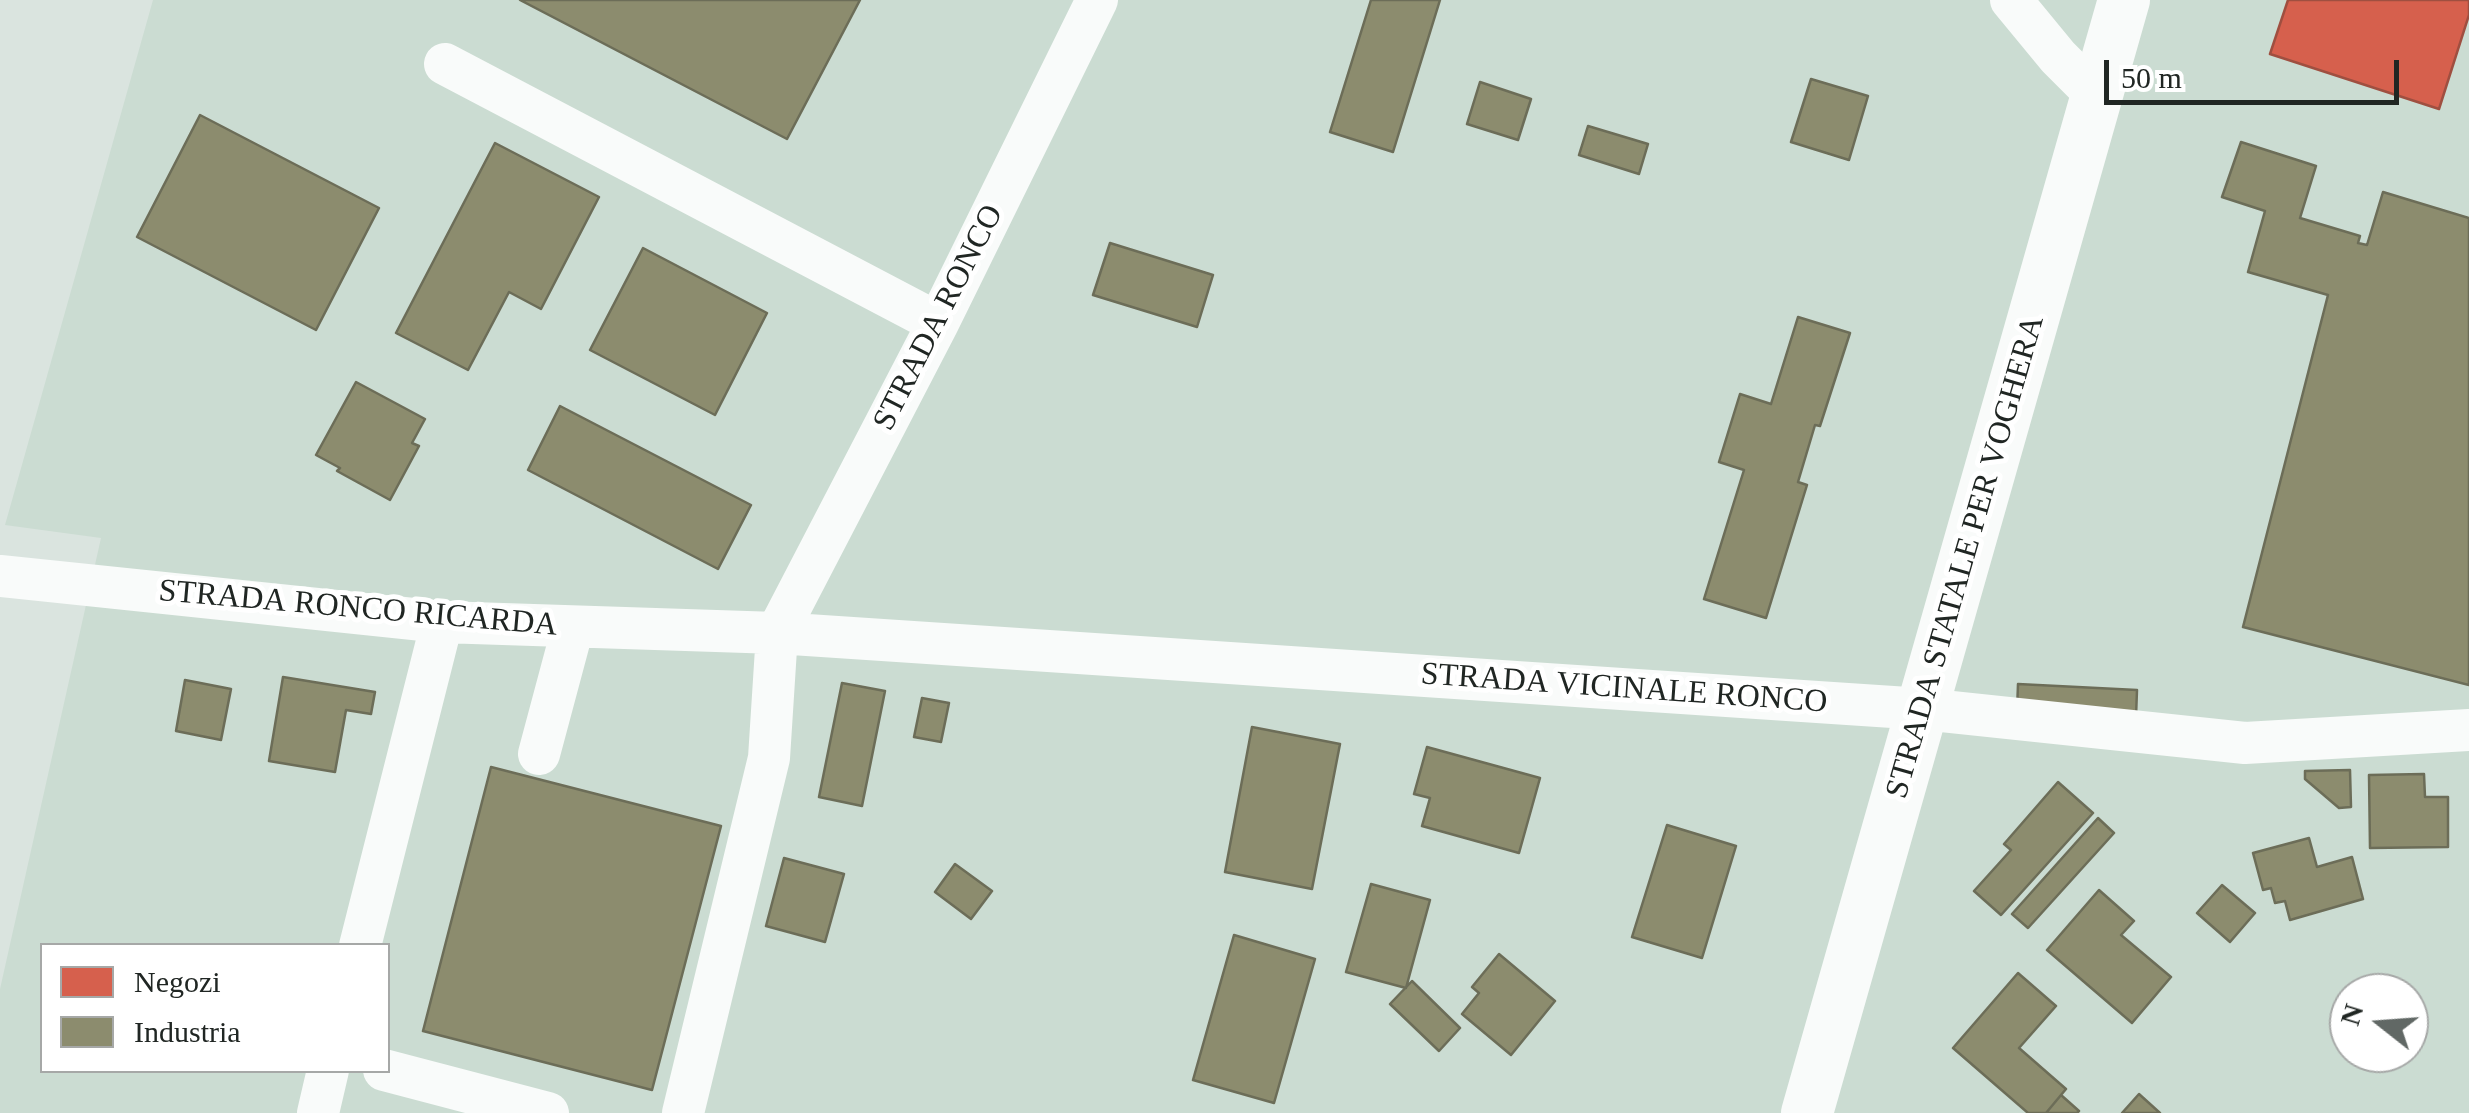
<!DOCTYPE html>
<style>
body{margin:0}
#map{position:relative;width:2469px;height:1113px;overflow:hidden;background:#dae4df;font-family:Georgia,serif}
canvas{display:block}
.legend{position:absolute;left:40px;top:943px;width:350px;height:130px;box-sizing:border-box;background:#fff;border:2px solid #a6a8a7;margin:0;padding:12px 18px;list-style:none;font-size:30px;color:#202623}
.legend li{display:flex;align-items:center;gap:20px;height:50px}
.legend b{width:50px;border:2px solid #a6a8a7}
.north{position:absolute;left:2329px;top:973px;width:100px;height:100px;box-sizing:border-box;background:#fff;border:2px solid #a6a8a7;border-radius:50%;rotate:287deg;font-size:28px;font-weight:700;line-height:40px;text-align:center;color:#202623}
.north::after{content:'';display:block;margin:auto;width:35px;height:45px;background:#616865;clip-path:polygon(50% 0,100% 100%,50% 72%,0 100%)}
.scale{position:absolute;left:2104px;top:60px;width:295px;height:45px;box-sizing:border-box;border:5px solid #202623;border-top:0;padding-left:12px;font-size:30px;line-height:35px;white-space:nowrap;color:#202623;-webkit-text-stroke:8px #fff;paint-order:stroke}
</style>
<div id="map">
<canvas width="2469" height="1113"></canvas>
<ul class="legend">
<li><b style="height:28px;background:#d6604d"></b>Negozi</li>
<li><b style="height:28px;background:#8c8c6e"></b>Industria</li>
</ul>
<div class="north">N</div>
<div class="scale">50 m</div>
</div>
<script>
const c = document.querySelector('canvas').getContext('2d');
c.lineJoin = 'round';
function paint(path, color) {
  c.fillStyle = color;
  c.fill(path, 'evenodd');
}
function trace(path, color, width, dash) {
  c.strokeStyle = color;
  c.lineWidth = width;
  c.lineCap = dash ? 'butt' : 'round';
  c.setLineDash(dash || []);
  c.stroke(path);
}
function write(font, color, halo, rows, align = 'center') {
  c.font = font + ' Georgia,serif';
  c.lineWidth = 10;
  c.setLineDash([]);
  c.textBaseline = 'middle';
  c.strokeStyle = halo;
  c.fillStyle = color;
  for (const [text, x, y, turn = 0] of rows) {
    c.save();
    c.translate(x, y);
    c.rotate((+turn || 0) * Math.PI / 180);
    c.textAlign = isNaN(turn) ? turn : align;
    if (halo) c.strokeText(text, 0, 0);
    c.fillText(text, 0, 0);
    c.restore();
  }
}
paint(new Path2D(`
 M 153,0 L 2469,0 L 2469,1113 L 0,1113 L 0,989 L 101,538 L 5,525 ZM 42,946 L 388,946 L 388,1070 L 42,1070 ZM 2349,993 L 2409,993 L 2409,1053 L 2349,1053 Z`), '#cbdcd2');
const shops = new Path2D(`
 M 2288,0 L 2469,0 L 2469,15 L 2439,109 L 2270,54 Z`);
paint(shops, '#d6604d');
trace(shops, '#9f4f40', 2.5);
const industry = new Path2D(`
 M 520,0 L 860,0 L 787,139 Z
 M 1371,0 L 1440,0 L 1393,152 L 1330,132 Z
 M 1811,79 L 1868,96 L 1849,160 L 1791,142 Z
 M 1480,82 L 1531,99 L 1518,140 L 1467,124 Z
 M 200,115 L 379,208 L 316,330 L 137,237 Z
 M 1588,126 L 1648,144 L 1639,174 L 1579,155 Z
 M 2241,142 L 2316,166 L 2300,218 L 2360,236 L 2358,243 L 2367,245 L 2383,192 L 2469,218 L 2469,685 L 2243,627 L 2328,295 L 2248,272 L 2265,211 L 2222,197 Z
 M 495,143 L 599,197 L 541,309 L 509,292 L 468,370 L 396,333 Z
 M 1110,243 L 1213,275 L 1197,327 L 1093,295 Z
 M 643,248 L 767,313 L 715,415 L 590,350 Z
 M 1798,317 L 1850,333 L 1820,426 L 1815,425 L 1798,482 L 1807,485 L 1766,618 L 1704,599 L 1744,470 L 1719,462 L 1740,394 L 1771,404 Z
 M 356,382 L 425,419 L 412,443 L 419,446 L 390,500 L 337,471 L 340,468 L 316,455 Z
 M 560,406 L 751,505 L 718,569 L 528,470 Z
 M 283,677 L 375,692 L 371,714 L 346,710 L 335,772 L 269,761 Z
 M 185,680 L 231,689 L 221,740 L 176,731 Z
 M 842,683 L 885,691 L 862,806 L 819,797 Z
 M 2018,684 L 2137,690 L 2136,717 L 2017,711 Z
 M 922,698 L 949,703 L 941,742 L 914,737 Z
 M 1252,727 L 1340,744 L 1312,889 L 1225,872 Z
 M 1427,747 L 1540,778 L 1519,853 L 1422,826 L 1430,798 L 1414,794 Z
 M 491,767 L 721,826 L 652,1090 L 423,1031 Z
 M 2350,770 L 2351,807 L 2339,808 L 2305,779 L 2305,771 Z
 M 2424,774 L 2425,797 L 2448,797 L 2448,847 L 2370,848 L 2369,775 Z
 M 2058,782 L 2093,813 L 2001,915 L 1974,891 L 2011,850 L 2004,844 Z
 M 2098,818 L 2114,833 L 2028,928 L 2012,914 Z
 M 1667,825 L 1736,846 L 1702,958 L 1632,937 Z
 M 2309,838 L 2317,867 L 2352,857 L 2363,899 L 2290,920 L 2285,901 L 2275,903 L 2271,888 L 2263,890 L 2253,853 Z
 M 784,858 L 844,874 L 825,942 L 766,926 Z
 M 955,864 L 992,891 L 971,919 L 935,892 Z
 M 1371,884 L 1430,900 L 1406,988 L 1346,972 Z
 M 2222,885 L 2255,913 L 2230,942 L 2197,913 Z
 M 2099,890 L 2134,921 L 2121,935 L 2171,977 L 2132,1023 L 2047,950 Z
 M 1234,935 L 1315,959 L 1274,1103 L 1193,1080 Z
 M 1499,954 L 1555,1001 L 1511,1055 L 1462,1014 L 1479,993 L 1472,987 Z
 M 2018,973 L 2056,1006 L 2019,1048 L 2066,1089 L 2046,1113 L 2028,1113 L 1953,1048 Z
 M 1412,981 L 1460,1028 L 1439,1051 L 1390,1004 Z
 M 2139,1094 L 2160,1113 L 2122,1113 Z
 M 2061,1095 L 2079,1111 L 2077,1113 L 2046,1113 Z`);
paint(industry, '#8c8c6e');
trace(industry, '#6c6d58', 2.5);
trace(new Path2D(`
 M 2011,0 L 2058,57 L 2097,96
 M 445,64 L 938,323
 M 0,576 L 442,622 L 777,633 L 1923,709 L 2245,743 L 2469,730
 M 539,754 L 573,627
 M 360,946 L 442,622
 M 384,1070 L 548,1113
 M 318,1113 L 328,1070
 M 683,1113 L 769,758 L 777,633 L 938,323 L 1097,0`), '#f9fbfa', 42);
trace(new Path2D(`
 M 1807,1113 L 2124,0`), '#f9fbfa', 52);
write('32px', '#202623', '#fff', [
 ["STRADA RONCO",939,318,-63],
 ["STRADA STATALE PER VOGHERA",1966,557,-74],
 ["STRADA RONCO RICARDA",358,609,5],
 ["STRADA VICINALE RONCO",1624,689,4]
]);
</script>
